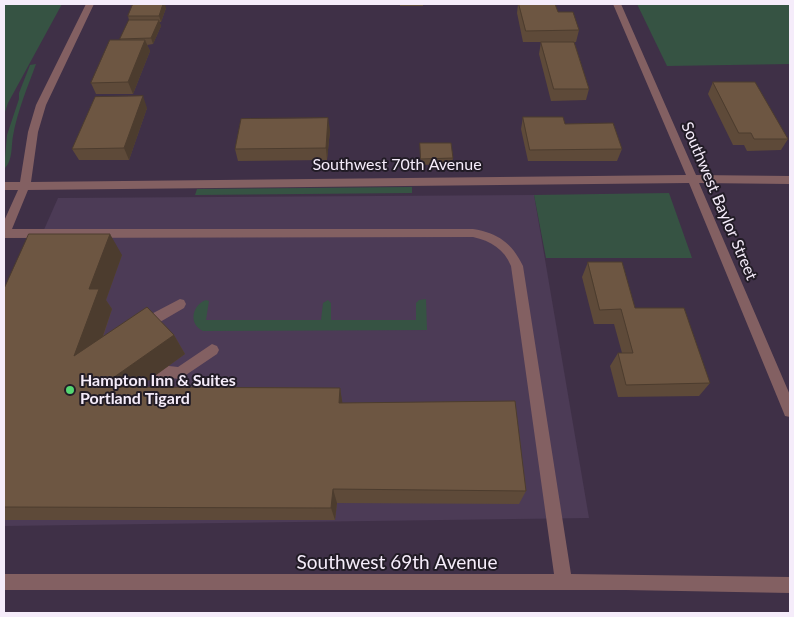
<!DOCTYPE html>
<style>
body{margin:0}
#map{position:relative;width:794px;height:617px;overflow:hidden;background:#3f3047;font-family:Lato,sans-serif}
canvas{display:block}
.frame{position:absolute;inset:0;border:5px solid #f5ecfa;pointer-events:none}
</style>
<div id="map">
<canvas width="794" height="617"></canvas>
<div class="frame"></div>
</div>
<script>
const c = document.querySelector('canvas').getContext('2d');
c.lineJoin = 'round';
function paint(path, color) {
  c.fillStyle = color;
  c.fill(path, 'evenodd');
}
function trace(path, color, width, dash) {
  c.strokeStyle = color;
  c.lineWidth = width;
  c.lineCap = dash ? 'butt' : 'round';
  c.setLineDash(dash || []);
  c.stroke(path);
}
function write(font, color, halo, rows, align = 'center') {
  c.font = font + ' Lato,sans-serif';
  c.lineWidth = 4;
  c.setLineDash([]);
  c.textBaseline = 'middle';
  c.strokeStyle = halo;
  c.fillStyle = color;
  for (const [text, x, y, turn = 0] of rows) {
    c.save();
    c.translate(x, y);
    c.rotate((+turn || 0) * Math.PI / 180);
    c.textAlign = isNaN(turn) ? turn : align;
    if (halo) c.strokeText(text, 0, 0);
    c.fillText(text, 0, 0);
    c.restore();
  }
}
paint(new Path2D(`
 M 534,195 L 589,518 L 4,526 L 4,320 L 58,198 Z`), '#4c3b56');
paint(new Path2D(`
 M 4,4 L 62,4 L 8,103 L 4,115 Z
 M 637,4 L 790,4 L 790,64 L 667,66 Z
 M 36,64 C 28,86 17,112 13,136 C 11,147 13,161 4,169 L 7,135 L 19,99 L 19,93 L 30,65 Z
 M 412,187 L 412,193 L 195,195 L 197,189 Z
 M 669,193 L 692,258 L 546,258 L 534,195 Z
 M 426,299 L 427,330 L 203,331 C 188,324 192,305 206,300 L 209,301 L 206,320 L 321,320 L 323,303 L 328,300 L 331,303 L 331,320 L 416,320 L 416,303 L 419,300 Z`), '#365343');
paint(new Path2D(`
 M 86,4 L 94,4 L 46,105 L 38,132 L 31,182 L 686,175 L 613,4 L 621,4 L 696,175 L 790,176 L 790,184 L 699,183 L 790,395 L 790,417 L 785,416 L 783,411 L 689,183 L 28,190 L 12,229 L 473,229 C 498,233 512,243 523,266 L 571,574 L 790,577 L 790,593 L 626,590 L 4,590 L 4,574 L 554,574 L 511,266 C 504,249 491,241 473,237 L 4,238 L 4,221 L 18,190 L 4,190 L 4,182 L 20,182 L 28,132 L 36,105 Z
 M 180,299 L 184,300 L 186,304 L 184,308 L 148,329 L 143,330 L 138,329 L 137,325 L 138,321 Z
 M 212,344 L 217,346 L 219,350 L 217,354 L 180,379 L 148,376 L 143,374 L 138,367 L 140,363 L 145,361 L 151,364 L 178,367 Z`), '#836062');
paint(new Path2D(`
 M 400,4 L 423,4 L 423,6 L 400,6 Z
 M 518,4 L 555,4 L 558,12 L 579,30 L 576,42 L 574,42 L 589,89 L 586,100 L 551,101 L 539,54 L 541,42 L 523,42 L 517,13 Z
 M 166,8 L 161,22 L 159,22 L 161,26 L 153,44 L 147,45 L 150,51 L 133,94 L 96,94 L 91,83 L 121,40 L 120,39 L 129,20 L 128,16 Z
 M 713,82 L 788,139 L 781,150 L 747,151 L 744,145 L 733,145 L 708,94 Z
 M 147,108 L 129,160 L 79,160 L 72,149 Z
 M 523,117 L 622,149 L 617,161 L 528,161 L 521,129 Z
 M 330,130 L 327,160 L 238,161 L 235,149 Z
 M 420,143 L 453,158 L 452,164 L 421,165 Z
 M 122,255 L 106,300 L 112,309 L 103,337 L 174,335 L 185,354 L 139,387 L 340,388 L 342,403 L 526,491 L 519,504 L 337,503 L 335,520 L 4,520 L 4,289 Z
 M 588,262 L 710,383 L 699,396 L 618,397 L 610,366 L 618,353 L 622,353 L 614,324 L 594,324 L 582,277 Z`), '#5e4a39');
paint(new Path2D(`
 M 163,4 L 165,4 L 166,8 L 161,22 L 159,16 Z
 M 159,20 L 161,26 L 153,44 L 151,38 Z
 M 145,40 L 150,51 L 133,94 L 128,82 Z
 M 143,96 L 147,108 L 129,160 L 124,148 Z
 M 328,118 L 330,130 L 327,160 L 326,148 Z
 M 110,234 L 122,255 L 106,300 L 112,309 L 90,374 L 74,356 L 89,289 Z
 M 174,335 L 185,354 L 115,405 L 100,387 Z
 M 340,388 L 343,406 L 339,403 Z
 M 333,489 L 337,503 L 335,520 L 331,508 Z`), '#4c3c2e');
const building = new Path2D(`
 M 133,4 L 163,4 L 159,16 L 128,16 Z
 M 519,4 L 555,4 L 558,12 L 573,12 L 579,30 L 526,31 Z
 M 129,20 L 159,20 L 151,38 L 120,39 Z
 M 110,40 L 145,40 L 128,82 L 91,83 Z
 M 541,42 L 574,42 L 589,89 L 554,89 Z
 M 713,82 L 755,82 L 788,139 L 754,139 L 751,133 L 739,133 Z
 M 143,96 L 124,148 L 72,149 L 95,97 Z
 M 523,117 L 563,117 L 565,124 L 613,123 L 622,149 L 530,150 Z
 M 328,118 L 326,148 L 235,149 L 241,119 Z
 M 420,143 L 451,143 L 453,158 L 421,159 Z
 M 29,234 L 110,234 L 89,289 L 99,289 L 74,356 L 147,307 L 174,335 L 100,387 L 340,388 L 339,403 L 515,401 L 526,491 L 333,489 L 331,508 L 4,507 L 4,289 Z
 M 588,262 L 622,262 L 635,308 L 684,308 L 710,383 L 626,385 L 618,353 L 633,353 L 621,309 L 600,310 Z`);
paint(building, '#6d5642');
trace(building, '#4c3c2e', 1);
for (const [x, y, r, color] of [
 [70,390,5,"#54d672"]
]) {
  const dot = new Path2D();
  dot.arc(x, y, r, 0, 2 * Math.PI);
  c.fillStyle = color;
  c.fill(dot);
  trace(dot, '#221c26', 2);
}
write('16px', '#f5ecfa', '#221c26', [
 ["Southwest 70th Avenue",397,165],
 ["Southwest Baylor Street",719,201,67]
]);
write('bold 16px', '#f5ecfa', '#221c26', [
 ["Hampton Inn & Suites",80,381],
 ["Portland Tigard",80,399]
], 'left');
write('19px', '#f5ecfa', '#221c26', [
 ["Southwest 69th Avenue",397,563]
]);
</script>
